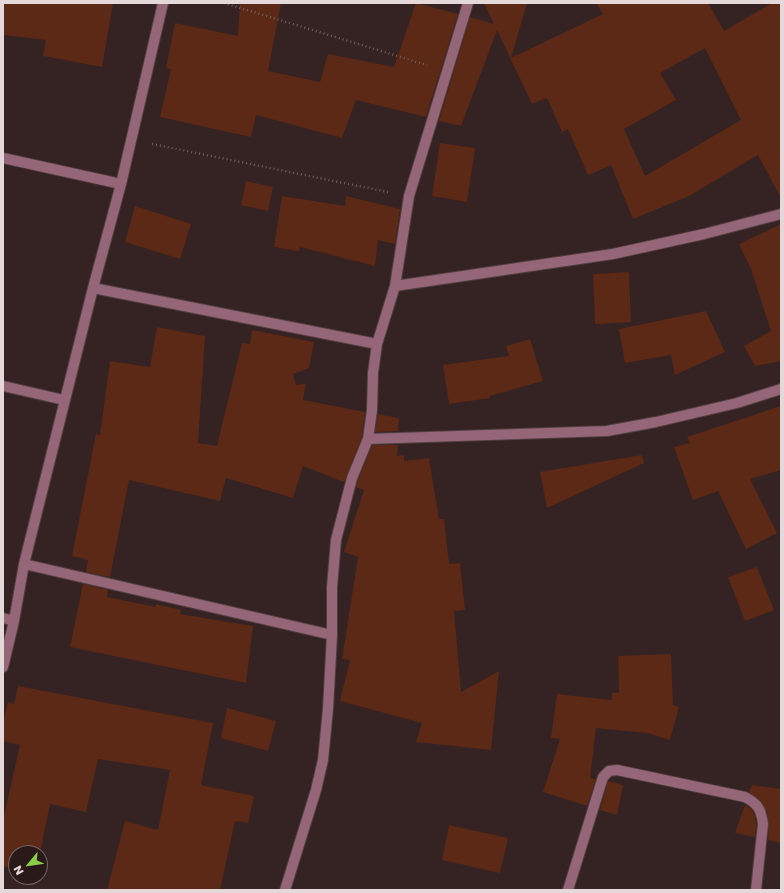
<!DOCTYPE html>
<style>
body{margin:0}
#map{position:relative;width:784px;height:893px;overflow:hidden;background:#352223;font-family:Poppins,sans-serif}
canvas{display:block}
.frame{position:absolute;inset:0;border:4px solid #e5d8d8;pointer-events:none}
.north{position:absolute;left:8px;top:845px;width:40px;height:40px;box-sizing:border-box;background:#2a1919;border:1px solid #756565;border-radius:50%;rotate:241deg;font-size:11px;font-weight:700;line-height:16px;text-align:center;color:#e5d8d8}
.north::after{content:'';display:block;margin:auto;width:14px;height:18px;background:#8ace47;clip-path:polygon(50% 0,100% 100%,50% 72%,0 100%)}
</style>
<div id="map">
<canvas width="784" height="893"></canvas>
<div class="frame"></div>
<div class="north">N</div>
</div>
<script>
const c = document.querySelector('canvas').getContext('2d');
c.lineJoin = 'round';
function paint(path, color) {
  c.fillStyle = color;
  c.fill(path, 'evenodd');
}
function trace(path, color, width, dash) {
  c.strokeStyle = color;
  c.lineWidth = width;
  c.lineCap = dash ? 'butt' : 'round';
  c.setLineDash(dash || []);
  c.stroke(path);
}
paint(new Path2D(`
 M 3,3 L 113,3 L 102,67 L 43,56 L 46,40 L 3,35 Z
 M 240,3 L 281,3 L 268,71 L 320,82 L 328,54 L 394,67 L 416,3 L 458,14 L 426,117 L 356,100 L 342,138 L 256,115 L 251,137 L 160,117 L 171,69 L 166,68 L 175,23 L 238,36 Z
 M 484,3 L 527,3 L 511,58 L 603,14 L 596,3 L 708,3 L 724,31 L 772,3 L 781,3 L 781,198 L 758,155 L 689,196 L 633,219 L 611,165 L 588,175 L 568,129 L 562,132 L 547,98 L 532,104 L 497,30 L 461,126 L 439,121 L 470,17 L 494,24 ZM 705,48 L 741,120 L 645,176 L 624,129 L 676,100 L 660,73 Z
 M 440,143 L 475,148 L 467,202 L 432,196 Z
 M 246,181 L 273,187 L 268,211 L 241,205 Z
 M 282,196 L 345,206 L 346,196 L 400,209 L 395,244 L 378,240 L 375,266 L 300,247 L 299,251 L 274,247 Z
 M 135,206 L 191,224 L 180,259 L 125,242 Z
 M 781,224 L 781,361 L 755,366 L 744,346 L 771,331 L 751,269 L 739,244 Z
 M 629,272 L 631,322 L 595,324 L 593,274 Z
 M 706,311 L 725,352 L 675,375 L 671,355 L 625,363 L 619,329 Z
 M 157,327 L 205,336 L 198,443 L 217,446 L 242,343 L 250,344 L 252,330 L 314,342 L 309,368 L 293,374 L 296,385 L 306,384 L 303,400 L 365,412 L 362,437 L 344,482 L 303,466 L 293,498 L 226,478 L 220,501 L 129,480 L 110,577 L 86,572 L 88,560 L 72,556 L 96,434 L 100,435 L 110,361 L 150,367 Z
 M 530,339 L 543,381 L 490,396 L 490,398 L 449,404 L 443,365 L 509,356 L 506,346 Z
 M 781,406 L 781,470 L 750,479 L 777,533 L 746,549 L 718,491 L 693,500 L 674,447 L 690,443 L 687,437 Z
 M 378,414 L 399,418 L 398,431 L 375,432 Z
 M 372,445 L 398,445 L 397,456 L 404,455 L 404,461 L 429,458 L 439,519 L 444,519 L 449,564 L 460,563 L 465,610 L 454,611 L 461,692 L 499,671 L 491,750 L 416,742 L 422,723 L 340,701 L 350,660 L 342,659 L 358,557 L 344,552 L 364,490 L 356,487 L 358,480 Z
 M 642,455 L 644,463 L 547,508 L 540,472 Z
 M 757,567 L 774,610 L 745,621 L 728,577 Z
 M 83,584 L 108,590 L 107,597 L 156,607 L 156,604 L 181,610 L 180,614 L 253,626 L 246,683 L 70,647 Z
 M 671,654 L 673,705 L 679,707 L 670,740 L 647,733 L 596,728 L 590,778 L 596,779 L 587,806 L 543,792 L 560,739 L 551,738 L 557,694 L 612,700 L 612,693 L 619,693 L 618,656 Z
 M 18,686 L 213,723 L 201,785 L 254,796 L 248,823 L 235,821 L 220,890 L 107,890 L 125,821 L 158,830 L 170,770 L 98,759 L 86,812 L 50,804 L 40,853 L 16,853 L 16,869 L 3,866 L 3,820 L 20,745 L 3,741 L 3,722 L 8,702 L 14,704 Z
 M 227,708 L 276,721 L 268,751 L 221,738 Z
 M 608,781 L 623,785 L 617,815 L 600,810 Z
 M 752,785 L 781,789 L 781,843 L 768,840 L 769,824 L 767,812 L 761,801 L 749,792 Z
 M 745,805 L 751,809 L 755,816 L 756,824 L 755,837 L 735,833 Z
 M 449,825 L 508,838 L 500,873 L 442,860 Z`), '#5b2915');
const minor = new Path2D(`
 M 3,158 L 121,184
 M 395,286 L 613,254 L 704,234 L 781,214
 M 93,288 L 377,344
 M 3,386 L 64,400
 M 368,439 L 607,431 L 656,422 L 737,403 L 781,389
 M 24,564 L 332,635
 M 3,618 L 14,621
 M 3,667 L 14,621 L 24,564 L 93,288 L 121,184 L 163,3
 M 285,890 L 316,790 L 323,760 L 328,709 L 332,635 L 332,587 L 336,540 L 352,478 L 368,439 L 372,410 L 373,373 L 377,344 L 395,286 L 409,196 L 468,3
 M 568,890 L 603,777 L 609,771 L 617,770 L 745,797 C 758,804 761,809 763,824 L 756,890`);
trace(minor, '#513f40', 12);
trace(new Path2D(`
 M 224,3 L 427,65
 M 152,144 L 388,192`), '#726161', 2.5, [1, 3]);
trace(minor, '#946677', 10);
</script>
